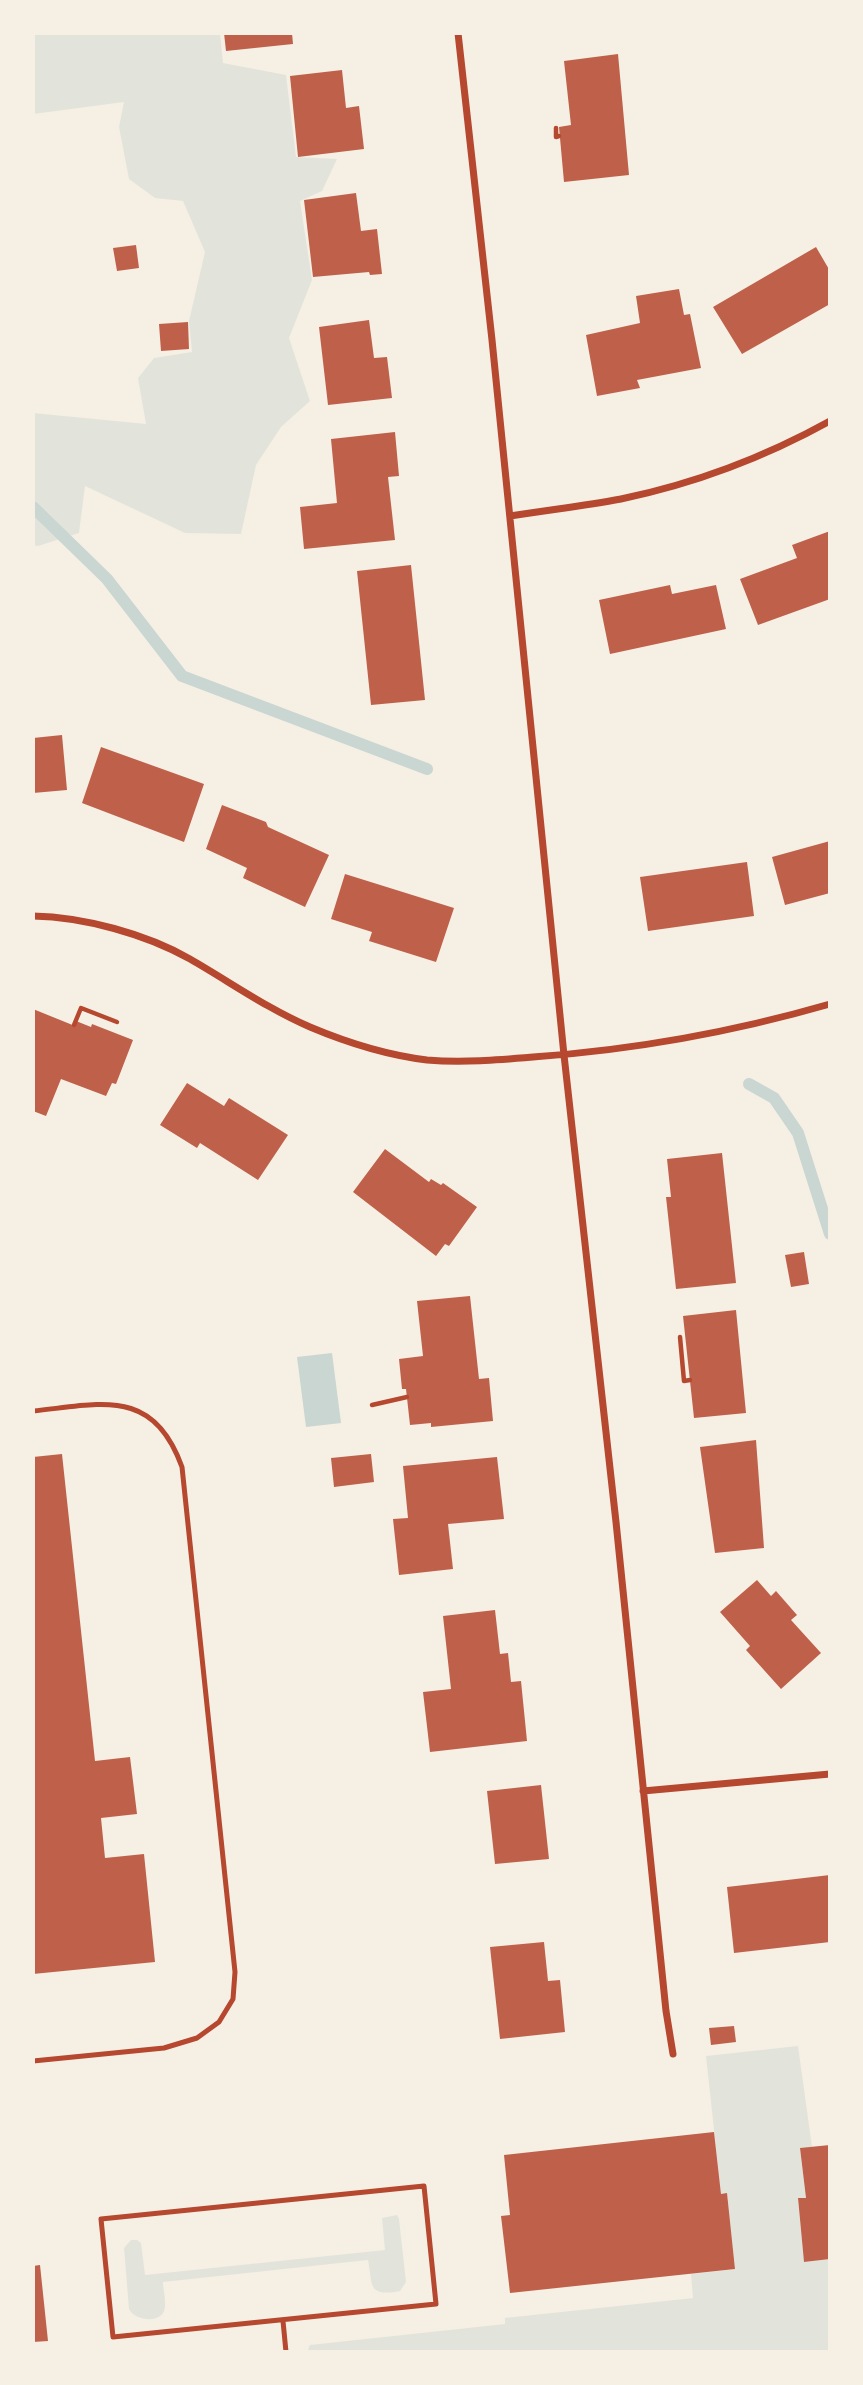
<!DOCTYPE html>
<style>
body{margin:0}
#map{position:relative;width:863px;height:2385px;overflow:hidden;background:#f6efe4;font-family:Poppins,sans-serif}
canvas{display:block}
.frame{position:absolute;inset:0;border:35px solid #f6efe4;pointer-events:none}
</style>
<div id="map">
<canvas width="863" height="2385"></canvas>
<div class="frame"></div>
</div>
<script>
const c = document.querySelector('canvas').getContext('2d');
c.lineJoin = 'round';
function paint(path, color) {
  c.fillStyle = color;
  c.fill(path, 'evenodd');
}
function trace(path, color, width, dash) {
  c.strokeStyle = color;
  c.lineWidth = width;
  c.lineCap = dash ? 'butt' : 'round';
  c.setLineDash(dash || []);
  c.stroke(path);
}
paint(new Path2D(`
 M 33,33 L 220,33 L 223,63 L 286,75 L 296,157 L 337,159 L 322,191 L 300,201 L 312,280 L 289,338 L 310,401 L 281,427 L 256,465 L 241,534 L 185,533 L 85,486 L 79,533 L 38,546 L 33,545 L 33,413 L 146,424 L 138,378 L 154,358 L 192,352 L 189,321 L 205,252 L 183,201 L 155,198 L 129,179 L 119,127 L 124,102 L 33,114 Z
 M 798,2046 L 812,2147 L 800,2149 L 806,2198 L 798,2199 L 804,2262 L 830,2259 L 830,2352 L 307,2352 L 310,2345 L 505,2324 L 505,2318 L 693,2298 L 691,2274 L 735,2269 L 727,2194 L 721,2194 L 706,2056 Z
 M 397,2215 L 399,2219 L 406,2282 L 400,2291 C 367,2297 373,2285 368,2260 L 163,2282 C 163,2289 167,2304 164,2311 C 159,2324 134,2320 129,2309 L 124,2248 L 131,2240 L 137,2240 L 141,2243 L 145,2275 L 385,2250 L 382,2218 Z`), '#e2e4dc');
paint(new Path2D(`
 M 332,1353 L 341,1423 L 306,1427 L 297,1357 Z`), '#c9d6d2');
trace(new Path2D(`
 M 33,507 L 107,579 L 182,676 L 427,769
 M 749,1084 L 774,1098 L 798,1133 L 830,1234`), '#c9d6d2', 12);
paint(new Path2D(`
 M 224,33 L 292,33 L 293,44 L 226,51 Z
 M 618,54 L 629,175 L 564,182 L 559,127 L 571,125 L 564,61 Z
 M 342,70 L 346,108 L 359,106 L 364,149 L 298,157 L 290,76 Z
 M 356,193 L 361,231 L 377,229 L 382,274 L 370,275 L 369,272 L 313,277 L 304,200 Z
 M 136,245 L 139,268 L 117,271 L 113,248 Z
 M 816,247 L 830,271 L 830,304 L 742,354 L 713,307 Z
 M 679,289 L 684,315 L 690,314 L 701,368 L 637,380 L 640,388 L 597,396 L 586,335 L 640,323 L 636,296 Z
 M 369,320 L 374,358 L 387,357 L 392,398 L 328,405 L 319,327 Z
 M 188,322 L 189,349 L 161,351 L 159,324 Z
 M 395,432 L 399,476 L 388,477 L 395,540 L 304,549 L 300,507 L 337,503 L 331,439 Z
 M 830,531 L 830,599 L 758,625 L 740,579 L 797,558 L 792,545 Z
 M 411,565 L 425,700 L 371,705 L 357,571 Z
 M 670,585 L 672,594 L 716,585 L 726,629 L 610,654 L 599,600 Z
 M 62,735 L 67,790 L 33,793 L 33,738 Z
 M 101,747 L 204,784 L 184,842 L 82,803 Z
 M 222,805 L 266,822 L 268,827 L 329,855 L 305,907 L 243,878 L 247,868 L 206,849 Z
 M 830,841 L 830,893 L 785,905 L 772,857 Z
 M 747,862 L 754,916 L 648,931 L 640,877 Z
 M 345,874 L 454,908 L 436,962 L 369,941 L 372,932 L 331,919 Z
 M 33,1009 L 75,1026 L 76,1021 L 91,1027 L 92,1024 L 133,1040 L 116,1084 L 112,1083 L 106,1096 L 61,1079 L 46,1116 L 33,1111 Z
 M 187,1083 L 224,1106 L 229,1098 L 288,1135 L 258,1180 L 200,1143 L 197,1148 L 160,1125 Z
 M 385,1149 L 429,1182 L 431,1179 L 441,1185 L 443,1183 L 477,1207 L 449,1246 L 445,1244 L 436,1256 L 353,1192 Z
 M 722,1153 L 736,1283 L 676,1289 L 666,1197 L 671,1197 L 667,1159 Z
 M 804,1252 L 809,1284 L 791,1287 L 785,1255 Z
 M 470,1296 L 479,1379 L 489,1378 L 493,1421 L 431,1427 L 431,1423 L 410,1425 L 406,1389 L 402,1389 L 399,1359 L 423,1356 L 417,1301 Z
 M 736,1310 L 746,1413 L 694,1418 L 683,1316 Z
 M 756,1440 L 764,1548 L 715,1553 L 700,1447 Z
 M 62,1454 L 95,1761 L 130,1757 L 137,1814 L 101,1818 L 105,1858 L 144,1854 L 155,1962 L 33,1974 L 33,1457 Z
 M 371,1454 L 374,1482 L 334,1487 L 331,1458 Z
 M 497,1457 L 504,1519 L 448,1524 L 453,1569 L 399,1575 L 393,1519 L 408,1518 L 403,1466 Z
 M 757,1580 L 771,1596 L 776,1591 L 797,1615 L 791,1620 L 821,1653 L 781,1689 L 746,1650 L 750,1646 L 720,1612 Z
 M 495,1610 L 500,1654 L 508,1653 L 511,1682 L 521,1681 L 527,1741 L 430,1752 L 423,1692 L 451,1689 L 443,1616 Z
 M 541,1785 L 549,1859 L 495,1864 L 487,1791 Z
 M 830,1875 L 830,1942 L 734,1953 L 727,1887 Z
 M 544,1942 L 548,1981 L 560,1980 L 565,2032 L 500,2039 L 490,1947 Z
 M 734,2026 L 736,2042 L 711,2045 L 709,2028 Z
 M 714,2132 L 721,2194 L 727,2193 L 735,2269 L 510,2293 L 501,2216 L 510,2215 L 504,2155 Z
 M 830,2145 L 830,2259 L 804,2262 L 798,2198 L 806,2198 L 800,2148 Z
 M 40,2265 L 48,2341 L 33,2342 L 33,2266 Z`), '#bf614a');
trace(new Path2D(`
 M 556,128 L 556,137 L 559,136
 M 74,1025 L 81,1008 L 117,1022
 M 680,1337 L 684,1381 L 690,1380
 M 372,1405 L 407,1397`), '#b5482f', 4.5);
trace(new Path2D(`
 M 33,1411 C 102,1404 153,1387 182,1467 L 235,1972 L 233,1999 L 219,2022 L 197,2038 L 164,2048 L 33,2061
 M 424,2186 L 436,2304 L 113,2337 L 101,2219 Z
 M 283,2321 L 286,2352`), '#b5482f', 5);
trace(new Path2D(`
 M 458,33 L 492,340 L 564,1055 L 616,1522 L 666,2011 L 673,2054
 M 510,516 C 547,510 584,506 621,499 C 693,484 765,457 830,421
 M 33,916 C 84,917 146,934 190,959 C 230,982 268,1009 310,1027 C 348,1043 386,1055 427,1060 C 462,1063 498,1060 533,1057 C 633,1050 733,1032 830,1004
 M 643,1791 L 830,1774`), '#b5482f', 7);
</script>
